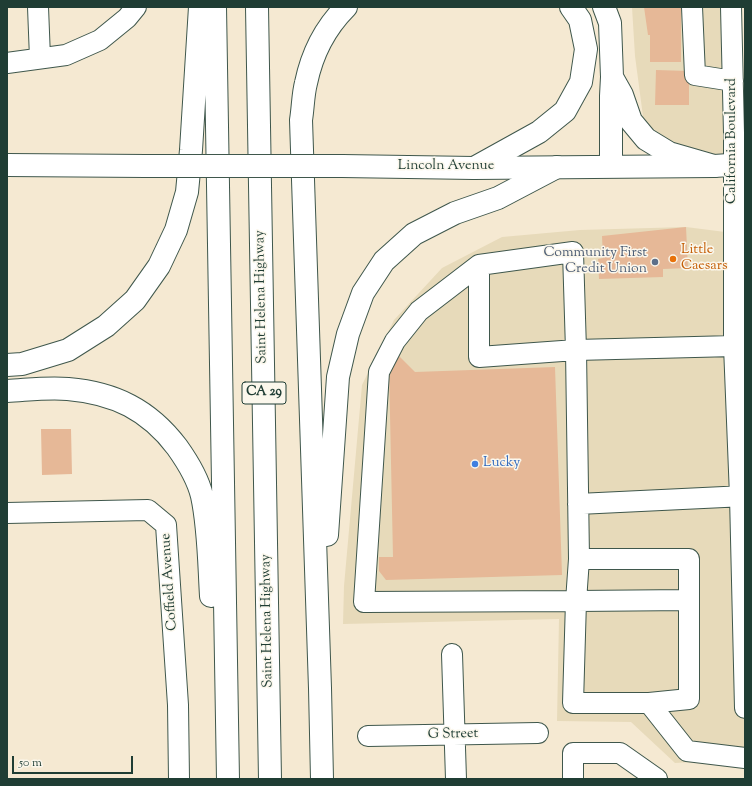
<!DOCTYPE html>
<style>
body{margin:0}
#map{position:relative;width:752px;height:786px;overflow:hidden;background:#f5e9d2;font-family:"Sorts Mill Goudy",serif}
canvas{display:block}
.frame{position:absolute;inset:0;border:8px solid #1f3d34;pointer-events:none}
.scale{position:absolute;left:12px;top:756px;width:121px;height:18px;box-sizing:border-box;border:2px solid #1f3d34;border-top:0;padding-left:5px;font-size:12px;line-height:14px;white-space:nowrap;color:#1f3d34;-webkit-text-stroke:3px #fbf7ec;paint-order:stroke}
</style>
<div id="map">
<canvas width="752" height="786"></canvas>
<div class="frame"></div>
<div class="scale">50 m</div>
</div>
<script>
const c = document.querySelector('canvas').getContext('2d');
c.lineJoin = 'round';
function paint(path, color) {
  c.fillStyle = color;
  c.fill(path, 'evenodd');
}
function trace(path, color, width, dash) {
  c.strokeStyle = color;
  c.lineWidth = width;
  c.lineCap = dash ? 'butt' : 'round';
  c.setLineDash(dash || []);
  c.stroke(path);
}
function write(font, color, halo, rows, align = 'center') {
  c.font = font + ' "Sorts Mill Goudy",serif';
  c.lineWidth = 3;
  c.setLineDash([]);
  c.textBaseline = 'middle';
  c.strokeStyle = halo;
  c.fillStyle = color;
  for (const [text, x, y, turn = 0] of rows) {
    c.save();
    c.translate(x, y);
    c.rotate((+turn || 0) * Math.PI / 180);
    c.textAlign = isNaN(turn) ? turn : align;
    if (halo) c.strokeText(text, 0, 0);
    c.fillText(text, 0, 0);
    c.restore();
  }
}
paint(new Path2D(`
 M 632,7 L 731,7 L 734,165 L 646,139 L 635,56 Z
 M 686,227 L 733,233 L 745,708 L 745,759 L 675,763 L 631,722 L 557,721 L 559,619 L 343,624 L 344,586 L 362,385 L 394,320 L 442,268 L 502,237 L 580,230 Z`), '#e7daba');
paint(new Path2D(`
 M 644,7 L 681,7 L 681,62 L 650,62 L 650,35 L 648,35 Z
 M 656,70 L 689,71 L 689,105 L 655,105 Z
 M 686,227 L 688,268 L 663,269 L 663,277 L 599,279 L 598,259 L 603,258 L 602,236 Z
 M 399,356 L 415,372 L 555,367 L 562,575 L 386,580 L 379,571 L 379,557 L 393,557 L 389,367 Z
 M 41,429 L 71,429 L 72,474 L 42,475 Z`), '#e6b897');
const minor = new Path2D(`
 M 38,7 L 40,58
 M 692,7 L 695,75 L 733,81
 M 731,7 L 734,133 L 734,346 L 740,496 L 745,708
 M 7,63 L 66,55 L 100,40 L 127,18 L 136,7
 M 479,265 L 479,357 L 576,350 L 579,559 L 689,559 L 689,699 L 649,703
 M 734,346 L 576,350 L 573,252 L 479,265 L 419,311 L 395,341 L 379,372 L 364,602 L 576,601 L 573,703 L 649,703 L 687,751 L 745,758
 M 578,504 L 745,496
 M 7,513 L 148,510 L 166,525 L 178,705 L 179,779
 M 579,559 L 576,601 L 689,600
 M 452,654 L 456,779
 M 368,736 L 538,733
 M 573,779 L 573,753 L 620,753 L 657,779`);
const major = new Path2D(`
 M 7,165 L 146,166
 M 342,166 L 474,168 L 714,166 L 745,164`);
const highway = new Path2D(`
 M 215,7 L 228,779
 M 257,7 L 270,779
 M 604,7 L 610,23 L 612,77 L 611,96 L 611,166
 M 613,79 L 622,95 L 631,121 L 646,139 L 669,153 L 714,166
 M 474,168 L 539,132 L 565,111 L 581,82 L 586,49 L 580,20 L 571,7
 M 7,365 L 22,364 L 68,350 L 106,326 L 135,300 L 159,266 L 176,230 L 187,192 L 191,150 L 200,7
 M 7,391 C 27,390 48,387 68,389 C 115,393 149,410 177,447 C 187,461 198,479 202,496 C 209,528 209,563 211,596
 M 327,535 L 338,377 L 348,334 L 363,293 L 384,261 L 414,234 L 455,213 L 498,198 L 557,167
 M 322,779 L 320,688 L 301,120 C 303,108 303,94 306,83 C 312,54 325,28 346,7`);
trace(minor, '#3f574c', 22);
trace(major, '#3f574c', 24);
trace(highway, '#3f574c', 24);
trace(minor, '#fff', 20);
trace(major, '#fff', 22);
trace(highway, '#fff', 22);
const majorBridge = new Path2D(`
 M 146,166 L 342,166`);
trace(majorBridge, '#3f574c', 24, []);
trace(majorBridge, '#fff', 22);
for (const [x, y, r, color] of [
 [673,259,4,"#e8710a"],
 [655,262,4,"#5c6f8a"],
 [475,464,4,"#3f7fe0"]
]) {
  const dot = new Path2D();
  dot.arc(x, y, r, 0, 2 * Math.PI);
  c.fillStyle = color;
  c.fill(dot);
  trace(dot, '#fbf7ec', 1.5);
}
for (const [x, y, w] of [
 [264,393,44]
]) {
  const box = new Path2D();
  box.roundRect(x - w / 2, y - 11, w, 22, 3);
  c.fillStyle = '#fbf7ec';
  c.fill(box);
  trace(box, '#1f3d34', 1);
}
write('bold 13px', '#1f3d34', null, [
 ["CA 29",264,393]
]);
write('14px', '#1f3d34', '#fbf7ec', [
 ["California Boulevard",733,141,-90],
 ["Lincoln Avenue",446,167],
 ["Saint Helena Highway",262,297,-91],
 ["Coffield Avenue",170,582,-94],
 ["Saint Helena Highway",268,621,-91],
 ["G Street",453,735,-1]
]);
write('14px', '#c56008', '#fbf7ec', [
 ["Little",681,251],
 ["Caesars",681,267]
], 'left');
write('14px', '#4e5e75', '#fbf7ec', [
 ["Community First",647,254],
 ["Credit Union",647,270]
], 'right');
write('14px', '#366cbe', '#fbf7ec', [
 ["Lucky",483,464]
], 'left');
</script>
